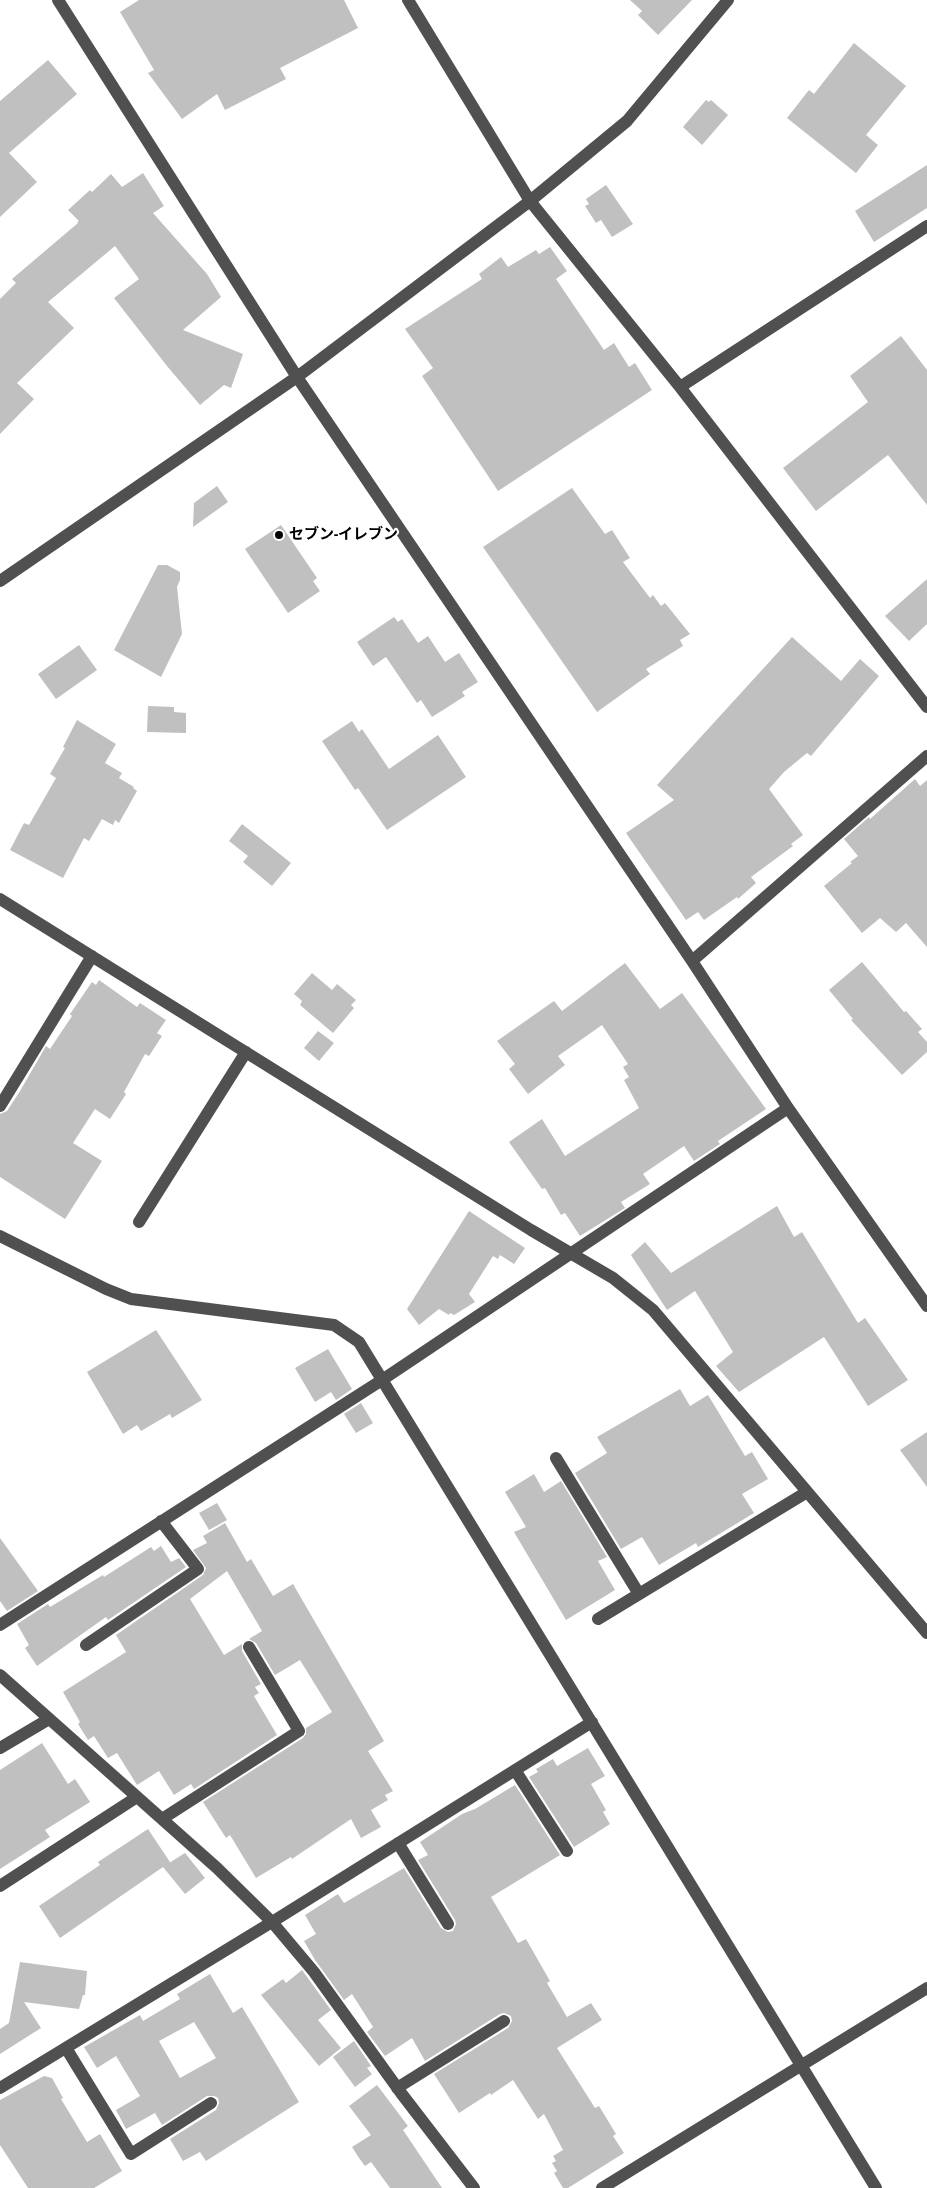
<!DOCTYPE html>
<meta charset="utf-8">
<style>
body{margin:0}
canvas{display:block;background:#fff}
</style>
<canvas width="927" height="2188"></canvas>
<script>
const c = document.querySelector('canvas').getContext('2d');
c.lineJoin = 'round';
function paint(path, color) {
  c.fillStyle = color;
  c.fill(path, 'evenodd');
}
function trace(path, color, width, dash) {
  c.strokeStyle = color;
  c.lineWidth = width;
  c.lineCap = dash ? 'butt' : 'round';
  c.setLineDash(dash || []);
  c.stroke(path);
}
function write(font, color, halo, rows, align = 'center') {
  c.font = font + ' "Archivo Narrow","Noto Sans JP",sans-serif';
  c.lineWidth = 4;
  c.setLineDash([]);
  c.textBaseline = 'middle';
  c.strokeStyle = halo;
  c.fillStyle = color;
  for (const [text, x, y, turn = 0] of rows) {
    c.save();
    c.translate(x, y);
    c.rotate((+turn || 0) * Math.PI / 180);
    c.textAlign = isNaN(turn) ? turn : align;
    if (halo) c.strokeText(text, 0, 0);
    c.fillText(text, 0, 0);
    c.restore();
  }
}
paint(new Path2D(`
 M 139,0 L 344,0 L 358,28 L 280,68 L 286,79 L 225,110 L 217,94 L 182,119 L 148,73 L 154,70 L 120,12 Z
 M 630,0 L 692,0 L 658,35 L 638,15 L 642,11 Z
 M 854,43 L 906,86 L 866,135 L 878,145 L 856,173 L 787,118 L 809,90 L 814,94 Z
 M 48,60 L 77,94 L 9,153 L 37,182 L 0,217 L 0,101 Z
 M 706,100 L 709,102 L 711,100 L 728,115 L 702,145 L 683,127 Z
 M 927,165 L 927,208 L 874,242 L 855,211 Z
 M 143,173 L 164,206 L 153,213 L 207,274 L 221,297 L 183,330 L 243,354 L 231,388 L 224,385 L 200,405 L 167,366 L 114,298 L 139,279 L 115,246 L 48,302 L 74,328 L 17,383 L 34,399 L 0,434 L 0,299 L 16,283 L 12,279 L 78,223 L 77,222 L 79,221 L 68,210 L 90,190 L 92,192 L 111,174 L 122,187 Z
 M 606,185 L 633,224 L 612,237 L 601,220 L 596,223 L 585,206 L 589,204 L 586,199 Z
 M 550,247 L 567,271 L 556,279 L 604,350 L 614,343 L 629,367 L 635,363 L 652,390 L 498,491 L 422,376 L 433,368 L 405,329 L 482,279 L 479,274 L 501,257 L 508,267 L 536,250 L 539,254 Z
 M 901,336 L 927,370 L 927,505 L 888,455 L 816,511 L 783,468 L 868,402 L 850,376 Z
 M 217,486 L 228,502 L 193,527 L 194,503 Z
 M 572,488 L 605,534 L 612,530 L 630,558 L 623,562 L 650,598 L 653,595 L 661,606 L 665,603 L 690,634 L 680,640 L 683,646 L 646,669 L 650,674 L 597,712 L 483,547 Z
 M 281,525 L 317,578 L 313,581 L 320,591 L 288,613 L 245,549 Z
 M 158,565 L 167,565 L 180,572 L 180,580 L 177,587 L 182,634 L 161,677 L 114,650 Z
 M 927,579 L 927,624 L 909,641 L 885,616 Z
 M 394,617 L 398,622 L 402,619 L 418,643 L 428,636 L 445,662 L 459,653 L 478,682 L 462,692 L 465,696 L 432,717 L 421,700 L 417,703 L 386,657 L 373,666 L 357,642 Z
 M 792,637 L 841,681 L 860,659 L 879,676 L 811,756 L 807,753 L 784,772 L 769,789 L 803,835 L 791,844 L 793,846 L 751,877 L 756,883 L 738,899 L 737,897 L 704,920 L 698,912 L 686,920 L 626,833 L 674,800 L 657,785 Z
 M 79,645 L 97,670 L 56,699 L 38,674 Z
 M 148,706 L 174,707 L 174,712 L 186,713 L 186,733 L 147,732 Z
 M 77,720 L 116,744 L 105,763 L 122,773 L 119,778 L 134,787 L 133,788 L 137,791 L 119,823 L 115,820 L 113,825 L 102,819 L 89,841 L 84,838 L 63,878 L 10,850 L 24,823 L 29,825 L 56,778 L 50,774 L 65,748 L 63,747 Z
 M 352,721 L 359,732 L 362,729 L 389,769 L 438,735 L 466,777 L 387,830 L 358,788 L 355,790 L 322,741 Z
 M 915,779 L 920,786 L 927,780 L 927,947 L 906,923 L 896,932 L 880,918 L 862,933 L 824,886 L 852,863 L 850,862 L 858,856 L 844,839 L 869,817 L 870,819 Z
 M 242,824 L 291,863 L 272,886 L 243,862 L 248,856 L 229,841 Z
 M 862,962 L 904,1012 L 906,1011 L 922,1029 L 918,1032 L 927,1042 L 927,1052 L 902,1075 L 851,1020 L 853,1019 L 829,990 Z
 M 625,963 L 660,1009 L 682,993 L 766,1109 L 718,1141 L 720,1144 L 694,1161 L 684,1146 L 643,1174 L 650,1184 L 621,1202 L 625,1208 L 580,1236 L 565,1213 L 561,1215 L 545,1188 L 542,1189 L 509,1142 L 542,1119 L 565,1156 L 639,1108 L 624,1080 L 629,1077 L 623,1067 L 628,1064 L 602,1025 L 558,1056 L 565,1065 L 528,1094 L 509,1069 L 515,1064 L 497,1041 L 554,1001 L 562,1011 Z
 M 312,973 L 332,990 L 337,984 L 356,1000 L 351,1005 L 354,1008 L 333,1033 L 300,1005 L 302,1001 L 294,994 Z
 M 99,980 L 137,1007 L 140,1003 L 166,1020 L 157,1033 L 162,1036 L 149,1056 L 145,1054 L 124,1092 L 126,1094 L 110,1119 L 95,1109 L 73,1143 L 102,1161 L 65,1219 L 0,1177 L 0,1114 L 7,1111 L 20,1091 L 46,1046 L 50,1049 L 72,1016 L 70,1014 L 92,982 L 96,985 Z
 M 318,1031 L 334,1043 L 319,1061 L 304,1048 Z
 M 777,1206 L 794,1237 L 802,1232 L 858,1323 L 865,1318 L 908,1380 L 868,1406 L 824,1337 L 739,1392 L 716,1366 L 733,1352 L 695,1291 L 667,1310 L 631,1255 L 645,1242 L 671,1273 Z
 M 469,1211 L 525,1248 L 514,1264 L 500,1255 L 498,1259 L 493,1256 L 469,1294 L 475,1302 L 454,1315 L 450,1313 L 449,1315 L 439,1309 L 419,1325 L 407,1309 Z
 M 156,1330 L 202,1400 L 172,1418 L 170,1414 L 141,1431 L 137,1425 L 123,1434 L 87,1372 Z
 M 328,1349 L 352,1389 L 336,1400 L 331,1392 L 315,1402 L 295,1368 Z
 M 680,1389 L 690,1406 L 708,1395 L 745,1456 L 752,1452 L 768,1479 L 742,1494 L 754,1513 L 698,1547 L 696,1543 L 659,1565 L 642,1537 L 621,1549 L 575,1473 L 607,1453 L 597,1437 Z
 M 361,1403 L 373,1423 L 356,1433 L 344,1414 Z
 M 927,1432 L 927,1487 L 900,1450 Z
 M 534,1474 L 544,1492 L 561,1481 L 607,1557 L 598,1561 L 615,1590 L 566,1620 L 514,1532 L 526,1527 L 505,1492 Z
 M 217,1503 L 227,1520 L 209,1530 L 199,1513 Z
 M 225,1523 L 247,1562 L 251,1559 L 273,1596 L 293,1584 L 384,1741 L 368,1751 L 393,1791 L 385,1795 L 388,1800 L 371,1810 L 381,1827 L 361,1838 L 351,1819 L 292,1859 L 291,1857 L 256,1878 L 230,1835 L 226,1838 L 203,1802 L 303,1738 L 306,1734 L 306,1728 L 332,1712 L 300,1660 L 275,1675 L 256,1643 L 249,1639 L 262,1631 L 227,1571 L 190,1599 L 224,1655 L 242,1644 L 242,1651 L 261,1684 L 255,1687 L 259,1693 L 254,1696 L 277,1735 L 194,1789 L 191,1784 L 174,1795 L 159,1771 L 137,1785 L 117,1753 L 108,1758 L 94,1736 L 88,1740 L 78,1724 L 80,1722 L 63,1692 L 126,1652 L 116,1635 L 203,1575 L 206,1568 L 193,1550 L 207,1543 L 203,1536 Z
 M 0,1538 L 38,1591 L 7,1611 L 0,1601 Z
 M 161,1546 L 171,1562 L 179,1558 L 186,1567 L 108,1620 L 106,1617 L 37,1666 L 25,1648 L 29,1645 L 17,1624 L 48,1604 L 50,1607 L 103,1575 L 104,1577 L 151,1547 L 154,1551 Z
 M 42,1743 L 68,1784 L 75,1779 L 90,1802 L 45,1830 L 50,1837 L 0,1869 L 0,1770 Z
 M 588,1748 L 605,1776 L 591,1784 L 606,1810 L 603,1812 L 610,1824 L 574,1847 L 529,1777 L 538,1772 L 536,1769 L 553,1759 L 557,1766 Z
 M 515,1785 L 560,1855 L 491,1897 L 518,1943 L 526,1939 L 550,1981 L 547,1983 L 567,2017 L 591,2003 L 602,2020 L 557,2048 L 595,2108 L 599,2106 L 616,2134 L 613,2136 L 624,2153 L 568,2188 L 563,2188 L 554,2173 L 557,2171 L 552,2163 L 556,2161 L 553,2156 L 563,2150 L 544,2114 L 538,2119 L 513,2080 L 491,2095 L 490,2093 L 459,2113 L 434,2074 L 508,2028 L 512,2021 L 511,2016 L 504,2013 L 500,2014 L 425,2061 L 412,2038 L 385,2056 L 367,2032 L 373,2027 L 352,1994 L 344,2000 L 315,1960 L 304,1941 L 316,1934 L 305,1915 L 338,1894 L 344,1903 L 404,1868 L 441,1928 L 448,1932 L 453,1931 L 456,1924 L 455,1920 L 418,1860 L 428,1855 L 420,1842 L 462,1814 L 475,1809 Z
 M 148,1829 L 170,1862 L 169,1863 L 185,1853 L 205,1878 L 185,1894 L 163,1867 L 60,1938 L 39,1906 L 100,1865 L 98,1862 Z
 M 20,1962 L 87,1971 L 85,1995 L 83,1995 L 79,2009 L 24,2002 L 41,2028 L 0,2054 L 0,2029 L 9,2023 Z
 M 302,1970 L 331,2010 L 318,2020 L 341,2048 L 319,2066 L 261,1995 L 283,1979 L 286,1983 Z
 M 210,1974 L 233,2013 L 242,2007 L 299,2102 L 206,2161 L 200,2152 L 183,2161 L 170,2139 L 216,2110 L 219,2103 L 218,2098 L 214,2096 L 207,2096 L 162,2125 L 155,2113 L 126,2129 L 116,2110 L 140,2096 L 116,2056 L 97,2068 L 84,2047 L 140,2015 L 143,2021 L 180,1999 L 177,1994 ZM 194,2022 L 216,2058 L 180,2078 L 159,2041 Z
 M 354,2041 L 371,2066 L 367,2068 L 372,2074 L 355,2087 L 333,2057 Z
 M 44,2076 L 52,2078 L 63,2098 L 61,2099 L 87,2142 L 100,2134 L 122,2171 L 94,2188 L 28,2188 L 0,2145 L 0,2100 Z
 M 377,2085 L 408,2126 L 403,2130 L 442,2188 L 390,2188 L 371,2162 L 365,2166 L 359,2158 L 352,2147 L 371,2135 L 349,2106 Z`), '#c0c0c0');
trace(new Path2D(`
 M 58,0 L 297,377 L 692,961 L 788,1108 L 927,1306
 M 408,0 L 530,201 L 680,387 L 927,707
 M 680,387 L 927,226
 M 0,581 L 297,377 L 530,201 L 627,121 L 728,0
 M 0,899 L 531,1230 L 613,1278 L 653,1310 L 927,1633
 M 692,961 L 927,756
 M 0,1106 L 92,956
 M 139,1222 L 246,1052
 M 0,1236 L 106,1289 L 131,1299 L 334,1325 L 359,1342 L 876,2188
 M 556,1458 L 639,1594
 M 598,1619 L 807,1492
 M 0,1625 L 382,1380 L 788,1108
 M 86,1645 L 198,1569 L 161,1521
 M 0,1675 L 217,1868 L 272,1922 L 314,1972 L 401,2093 L 474,2188
 M 0,1748 L 49,1719
 M 515,1770 L 567,1851
 M 162,1819 L 299,1731 L 249,1647
 M 398,1843 L 448,1924
 M 0,1886 L 137,1797
 M 66,2048 L 131,2154 L 211,2103
 M 0,2088 L 272,1922 L 592,1722
 M 397,2088 L 504,2021
 M 602,2188 L 927,1988`), '#505050', 12);
for (const [x, y, r, color] of [
 [279,535,5,"#000"]
]) {
  const dot = new Path2D();
  dot.arc(x, y, r, 0, 2 * Math.PI);
  c.fillStyle = color;
  c.fill(dot);
  trace(dot, '#fff', 2);
}
write('bold 15px', '#000', '#fff', [
 ["セブン-イレブン",289,535]
], 'left');
</script>
